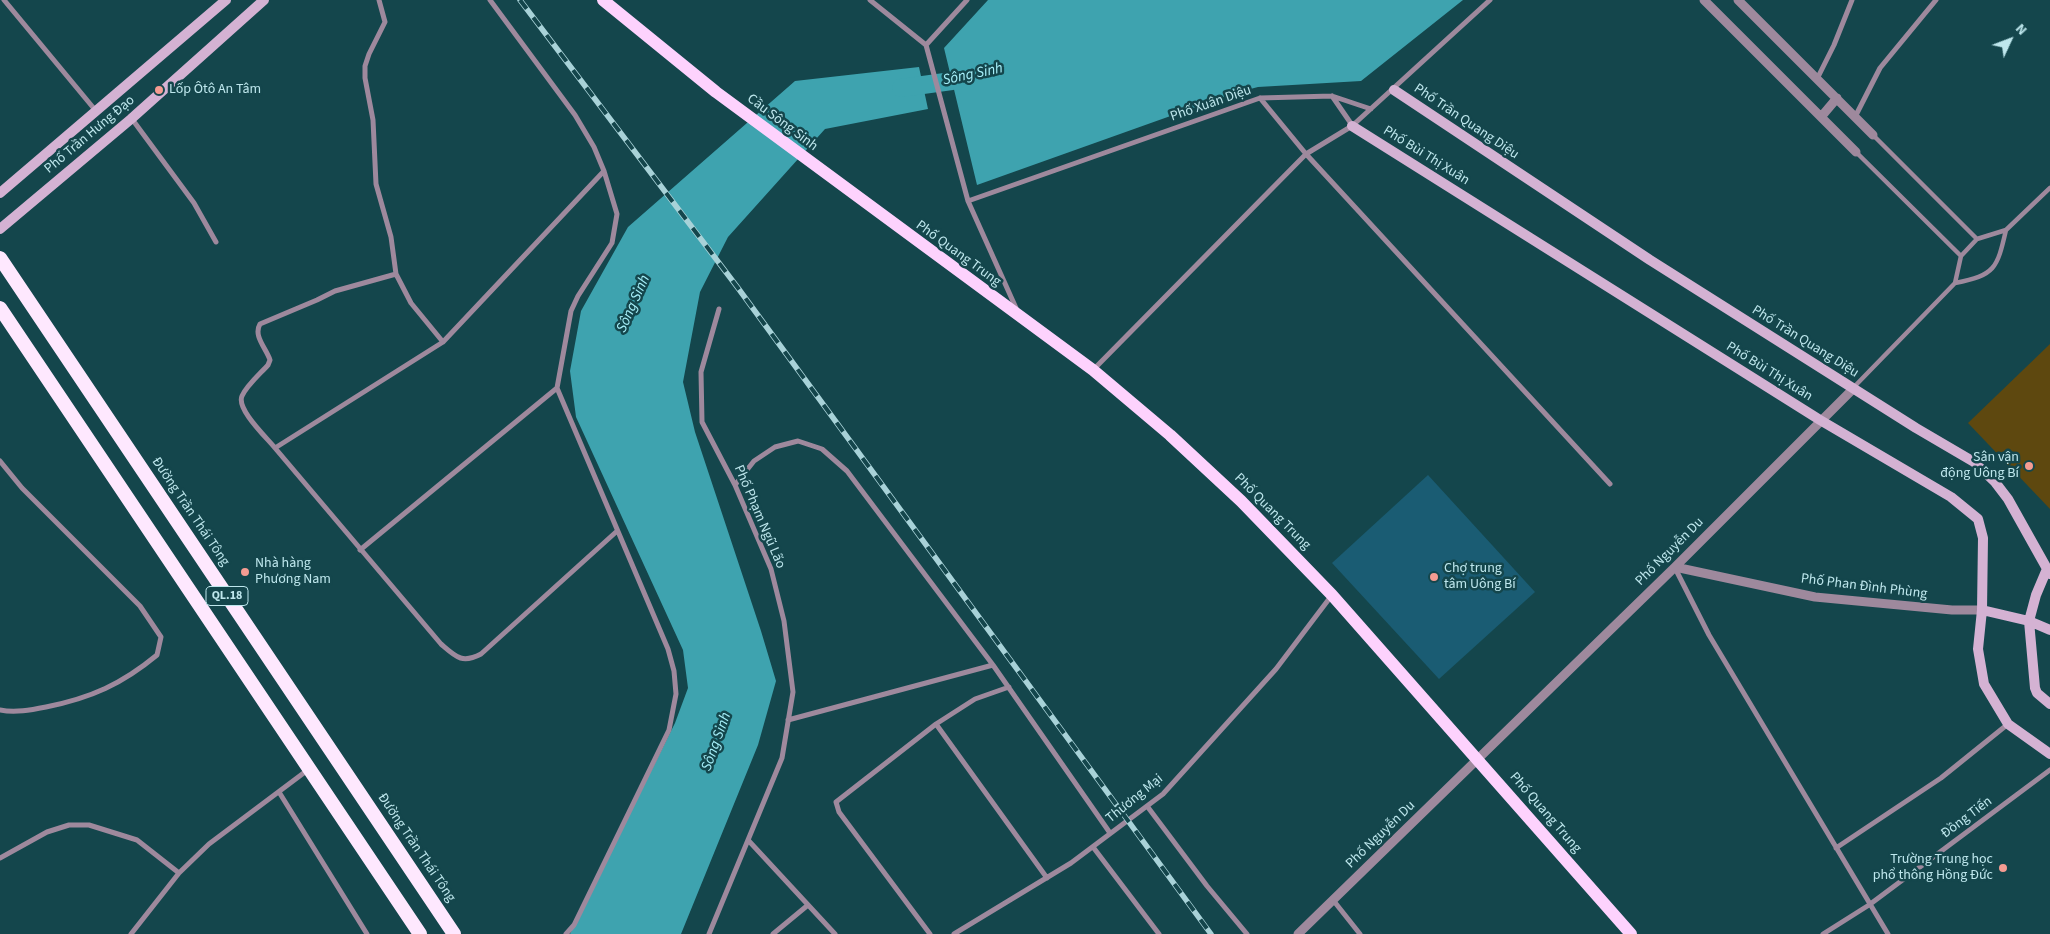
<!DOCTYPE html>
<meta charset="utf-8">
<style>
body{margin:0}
#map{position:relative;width:2050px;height:934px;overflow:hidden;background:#14464c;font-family:"Source Sans 3",sans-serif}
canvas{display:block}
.north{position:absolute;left:1985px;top:15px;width:50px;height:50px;-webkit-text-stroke:4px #14464c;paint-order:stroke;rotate:47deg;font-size:14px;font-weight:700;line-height:20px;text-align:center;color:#bee7ed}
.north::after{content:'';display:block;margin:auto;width:18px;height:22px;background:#bee7ed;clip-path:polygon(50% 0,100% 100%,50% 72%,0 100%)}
</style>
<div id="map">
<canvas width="2050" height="934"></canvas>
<div class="north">N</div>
</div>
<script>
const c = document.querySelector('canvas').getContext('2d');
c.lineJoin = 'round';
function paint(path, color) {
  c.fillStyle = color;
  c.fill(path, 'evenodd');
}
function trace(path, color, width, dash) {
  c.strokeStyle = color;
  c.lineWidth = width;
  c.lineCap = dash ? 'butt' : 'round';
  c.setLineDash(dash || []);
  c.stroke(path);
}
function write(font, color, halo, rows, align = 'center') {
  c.font = font + ' "Source Sans 3",sans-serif';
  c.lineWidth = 5;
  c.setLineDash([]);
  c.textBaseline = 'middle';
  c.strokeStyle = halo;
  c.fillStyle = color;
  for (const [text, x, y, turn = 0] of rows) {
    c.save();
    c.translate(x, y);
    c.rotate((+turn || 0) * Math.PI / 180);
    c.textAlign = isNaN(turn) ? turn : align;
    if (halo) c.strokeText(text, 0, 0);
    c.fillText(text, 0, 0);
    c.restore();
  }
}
paint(new Path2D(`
 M 2050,344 L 2050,509 L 1968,423 Z`), '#5e480f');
paint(new Path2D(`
 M 988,0 L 1463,0 L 1361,81 L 1258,87 L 1235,93 L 977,185 L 944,48 Z
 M 919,67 L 928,109 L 825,129 L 728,237 L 700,292 L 683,382 L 695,432 L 761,631 L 776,681 L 758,745 L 681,934 L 570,934 L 675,723 L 688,688 L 683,650 L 576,417 L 570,371 L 581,311 L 628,227 L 795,81 Z`), '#3ea3af');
trace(new Path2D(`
 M 901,88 L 952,81`), '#3ea3af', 18);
paint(new Path2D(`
 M 1428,475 L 1535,592 L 1439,679 L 1332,563 Z`), '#1a5c73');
trace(new Path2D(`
 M 1873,135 L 1977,239
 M 1856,152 L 1961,256
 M 1955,283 C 1995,275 1997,269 2006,230
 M 1853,388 L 1955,283 L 1961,256 L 1977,239 L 2006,230 L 2050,188`), '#9e899d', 4.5);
trace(new Path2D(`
 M 4,0 L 96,111
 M 379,0 L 385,22 L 369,54 L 365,66 L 365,78 L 373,120 L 376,184 L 391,237 L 396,274 L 411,303 L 443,342
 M 490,0 L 575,115 L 594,147 L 604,171 L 617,214 L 612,243 L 578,296 L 571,311 L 557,388 L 668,649 L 674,671 L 676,694 L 669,730 L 574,925 L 566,934
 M 870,0 L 926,45
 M 926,45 L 968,201 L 1016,308
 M 926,45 L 967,0
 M 1817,79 L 1834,45 L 1852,0
 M 1332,96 L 1352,125
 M 1260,98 L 1306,154 L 1352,126 L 1490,0
 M 1855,117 L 1880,68 L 1936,0
 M 132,119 L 194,203 L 216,242
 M 604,171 L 443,342 L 275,448 L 441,644 C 456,657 462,664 481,654 L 616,532
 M 968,201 L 1260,98 L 1332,96 L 1371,109
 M 1093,370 L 1306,154 L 1610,484
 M 275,448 C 267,438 236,409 242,396 C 247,385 260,374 268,365 L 270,360 C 266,348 253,336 260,324 L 317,300 L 335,291 L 396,274
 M 0,461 L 22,488 L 140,606 L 161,637 L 157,655 C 122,684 91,698 46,707 C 31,710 15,713 0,710
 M 735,485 L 754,461 L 775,447 L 798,441 L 822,449 L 847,471 L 993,665 L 1110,833
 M 360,550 L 557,388
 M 1675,568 L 1709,635 L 1888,934
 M 788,720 L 993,665
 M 936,724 L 1047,878
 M 279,792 L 367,934
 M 1147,806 L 1207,886 L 1247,934
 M 748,840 L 835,934
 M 1093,847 L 1159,934
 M 1836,848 L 1941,778 L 2008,724
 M 0,858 L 47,832 L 69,825 L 89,825 L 137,840 L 179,873
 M 1333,900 L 1360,934
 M 131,934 L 179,873 L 209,844 L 309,769
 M 709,934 L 782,758 L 793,692 L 784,621 L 771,569 L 735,485 L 702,422 L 701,372 L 719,309
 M 773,934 L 808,905
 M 930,934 L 839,812 L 836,802 L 936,724 L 975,699 L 1009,687
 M 954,934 L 1071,863 L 1163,794 L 1276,669 L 1332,595
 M 1823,934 L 1869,905 L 2050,770`), '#9e899d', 5);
trace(new Path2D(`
 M 1704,0 L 1856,152
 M 1738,0 L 1873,135
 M 1821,117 L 1837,98
 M 1675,567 L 1815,597 L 1952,610 L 1982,610
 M 1298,934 L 1675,567 L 1853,389`), '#9e899d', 9);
trace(new Path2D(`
 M 1394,90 L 1650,260 L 1916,428 L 1974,462 L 1995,482 L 2008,499 L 2050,574
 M 1352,126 L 1820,420 L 1951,497 L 1978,519 L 1983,538 L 1982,610 L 1978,649 L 1984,684 L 2008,724 L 2050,754
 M 0,193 L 226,0
 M 0,229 L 131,119 L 264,0
 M 2047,569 L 2036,595 L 2029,621 L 2035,688 L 2037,693 L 2050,704
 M 1982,610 L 2029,621 L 2050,630`), '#d4b2d3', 10);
trace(new Path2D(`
 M 603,0 L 716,92 L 1093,370 L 1170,435 L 1241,501 L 1332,595 L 1631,934`), '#fdd2fd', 12);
trace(new Path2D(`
 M 0,258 L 454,934
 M 0,308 L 420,934`), '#fee8fe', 14);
const rail = new Path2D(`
 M 520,0 L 738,288 L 1211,934`);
trace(rail, '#a8d2d8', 5.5);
trace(rail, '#14464c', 4, [11]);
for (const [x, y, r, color] of [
 [159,90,5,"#f59c92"],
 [2029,466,5,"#f59c92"],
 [245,572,5,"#f59c92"],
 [1434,577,5,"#f59c92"],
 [2003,868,5,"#f59c92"]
]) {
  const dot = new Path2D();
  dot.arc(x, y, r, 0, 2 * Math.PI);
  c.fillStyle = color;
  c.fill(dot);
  trace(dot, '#14464c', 2);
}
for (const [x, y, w] of [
 [227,596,42]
]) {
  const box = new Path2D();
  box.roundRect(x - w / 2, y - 9.5, w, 19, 4);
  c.fillStyle = '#14464c';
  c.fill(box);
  trace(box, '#bee7ed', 1);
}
write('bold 12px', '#bee7ed', null, [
 ["QL.18",227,596]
]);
write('14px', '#bee7ed', '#14464c', [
 ["Lốp Ôtô An Tâm",169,90],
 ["Sân vận",2019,458,"right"],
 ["động Uông Bí",2019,474,"right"],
 ["Nhà hàng",255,564],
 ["Phương Nam",255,580],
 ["Chợ trung",1444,569],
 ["tâm Uông Bí",1444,585],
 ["Trường Trung học",1993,860,"right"],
 ["phổ thông Hồng Đức",1993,876,"right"]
], 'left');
write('14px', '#bee7ed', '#14464c', [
 ["Phố Xuân Diệu",1211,104,-19],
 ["Phố Trần Quang Diệu",1466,122,34],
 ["Cầu Sông Sinh",782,123,37],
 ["Phố Trần Hưng Đạo",90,135,-40],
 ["Phố Bùi Thị Xuân",1426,156,32],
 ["Phố Quang Trung",958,254,36],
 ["Phố Trần Quang Diệu",1805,342,32],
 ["Phố Bùi Thị Xuân",1769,372,32],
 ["Đường Trần Thái Tông",190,512,56],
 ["Phố Quang Trung",1272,512,45],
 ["Phố Phạm Ngũ Lão",759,517,67],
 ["Phố Nguyễn Du",1670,552,-45],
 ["Phố Phan Đình Phùng",1864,587,7],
 ["Thương Mại",1135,799,-39],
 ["Phố Quang Trung",1545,813,49],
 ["Đồng Tiến",1967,818,-37],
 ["Phố Nguyễn Du",1381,835,-44],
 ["Đường Trần Thái Tông",416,848,56]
]);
write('italic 15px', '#a7f0fa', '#14464c', [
 ["Sông Sinh",973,75,-12],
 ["Sông Sinh",634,304,-66],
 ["Sông Sinh",717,742,-70]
]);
</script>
